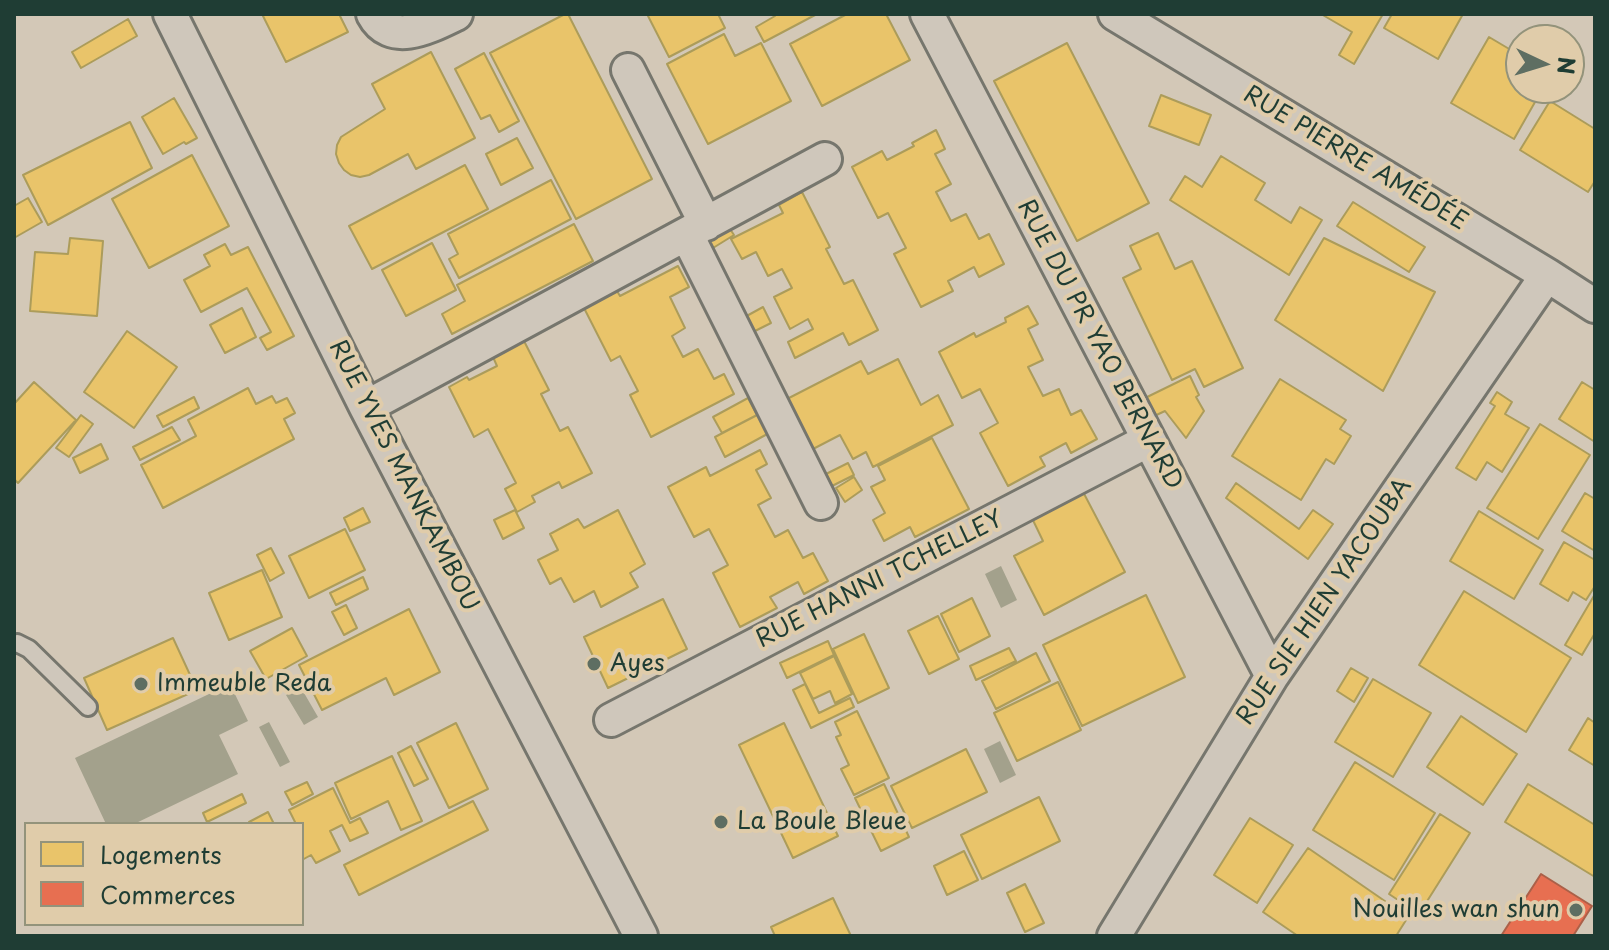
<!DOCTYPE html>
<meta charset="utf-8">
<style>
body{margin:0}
#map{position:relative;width:1609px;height:950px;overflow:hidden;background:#d3c8b7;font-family:"Playpen Sans",sans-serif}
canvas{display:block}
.frame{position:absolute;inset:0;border:16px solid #1f3d34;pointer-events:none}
.legend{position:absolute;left:24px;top:822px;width:280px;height:104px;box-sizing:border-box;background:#e0ccaa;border:2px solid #93937b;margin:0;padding:10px 14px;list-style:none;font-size:24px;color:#1f3d34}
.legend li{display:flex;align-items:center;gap:16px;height:40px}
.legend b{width:40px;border:2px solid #93937b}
.north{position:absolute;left:1505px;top:24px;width:80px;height:80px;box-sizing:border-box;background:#e0ccaa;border:2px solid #93937b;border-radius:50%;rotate:94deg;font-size:22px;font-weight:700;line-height:32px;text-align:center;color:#1f3d34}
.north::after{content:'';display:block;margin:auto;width:28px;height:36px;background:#5e6e62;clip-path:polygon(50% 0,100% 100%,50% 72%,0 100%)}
</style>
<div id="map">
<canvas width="1609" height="950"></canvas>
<div class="frame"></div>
<ul class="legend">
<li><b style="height:22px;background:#e9c46a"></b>Logements</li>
<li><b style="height:22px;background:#e76f51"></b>Commerces</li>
</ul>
<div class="north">N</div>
</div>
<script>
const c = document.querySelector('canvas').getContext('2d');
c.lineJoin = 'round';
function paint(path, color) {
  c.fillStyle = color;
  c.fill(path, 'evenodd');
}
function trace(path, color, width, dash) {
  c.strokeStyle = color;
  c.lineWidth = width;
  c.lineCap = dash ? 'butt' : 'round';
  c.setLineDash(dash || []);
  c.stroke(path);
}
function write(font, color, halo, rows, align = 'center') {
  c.font = font + ' "Playpen Sans",sans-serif';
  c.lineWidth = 8;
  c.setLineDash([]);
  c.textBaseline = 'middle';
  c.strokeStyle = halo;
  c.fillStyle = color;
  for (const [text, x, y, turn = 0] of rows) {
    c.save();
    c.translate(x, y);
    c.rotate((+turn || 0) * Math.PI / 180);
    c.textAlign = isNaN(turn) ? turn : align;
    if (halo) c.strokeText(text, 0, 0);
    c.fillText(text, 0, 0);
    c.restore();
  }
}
paint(new Path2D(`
 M 1001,566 L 1017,600 L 1001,608 L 985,574 Z
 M 230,684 L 248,721 L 219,735 L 238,774 L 134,824 L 106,824 L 75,758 Z
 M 300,686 L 318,717 L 304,725 L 286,695 Z
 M 269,722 L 290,762 L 280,767 L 259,727 Z
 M 1000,741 L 1016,775 L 1000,783 L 984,749 Z`), '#a3a18c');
const homes = new Path2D(`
 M 262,14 L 339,14 L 348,32 L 286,62 Z
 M 565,14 L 568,14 L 652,179 L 576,219 L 490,53 Z
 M 647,14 L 718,14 L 725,28 L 669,57 Z
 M 773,14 L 817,14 L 764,42 L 756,27 L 775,16 Z
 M 847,14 L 886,14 L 910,60 L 822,106 L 790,44 Z
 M 1321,14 L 1383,14 L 1354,64 L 1339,55 L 1352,32 Z
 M 1392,14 L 1463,14 L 1438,59 L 1384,28 Z
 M 128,19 L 137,36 L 81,68 L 72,52 Z
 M 724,34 L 735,56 L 761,43 L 791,101 L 708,144 L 667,64 Z
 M 1489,37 L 1521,56 L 1521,88 L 1543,88 L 1514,139 L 1451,103 Z
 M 1067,43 L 1149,203 L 1077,241 L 994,81 Z
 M 431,52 L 475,138 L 416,169 L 408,154 L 369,175 L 360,177 L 351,175 L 344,170 L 339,163 L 336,154 L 337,145 L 341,137 L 385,109 L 372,84 Z
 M 484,53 L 519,121 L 499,132 L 490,115 L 481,119 L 455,69 Z
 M 1161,95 L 1211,115 L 1199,145 L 1149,126 Z
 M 174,98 L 197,138 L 186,144 L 184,142 L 163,154 L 142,117 Z
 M 1550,101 L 1595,129 L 1595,181 L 1588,192 L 1520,150 Z
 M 130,122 L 152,168 L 48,225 L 23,175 Z
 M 936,130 L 945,149 L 935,154 L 951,184 L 936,192 L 951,221 L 966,214 L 979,239 L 989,234 L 1004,264 L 979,277 L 974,267 L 948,281 L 953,291 L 921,307 L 894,254 L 906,248 L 888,213 L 878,218 L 852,167 L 882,151 L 887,160 L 914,146 L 912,143 Z
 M 517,138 L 533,168 L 501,185 L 486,154 Z
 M 192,155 L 229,226 L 149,268 L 112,199 Z
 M 1221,156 L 1265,183 L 1255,200 L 1291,223 L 1300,207 L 1322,220 L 1289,275 L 1170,200 L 1185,176 L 1202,187 Z
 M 465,165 L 488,209 L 372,269 L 349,226 Z
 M 551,180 L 571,219 L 459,278 L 449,259 L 458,254 L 448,234 Z
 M 802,192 L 830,247 L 826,249 L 844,284 L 853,280 L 878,330 L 849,345 L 843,333 L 795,358 L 788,342 L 813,329 L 808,319 L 790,329 L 774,297 L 792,288 L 782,269 L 768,276 L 756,252 L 742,259 L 731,239 L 783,213 L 779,205 Z
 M 28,198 L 42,222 L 14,238 L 14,206 Z
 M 1353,202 L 1425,247 L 1409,272 L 1337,226 Z
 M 724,220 L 734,235 L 713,248 L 703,233 Z
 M 574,224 L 593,261 L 452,334 L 442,314 L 465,301 L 457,285 Z
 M 1158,233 L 1175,269 L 1192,261 L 1243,368 L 1204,387 L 1195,369 L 1172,380 L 1123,278 L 1141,269 L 1130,246 Z
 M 70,238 L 103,241 L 97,316 L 30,311 L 35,252 L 68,254 Z
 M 1324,238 L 1435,292 L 1383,391 L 1275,320 Z
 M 432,243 L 456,290 L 406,316 L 382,270 Z
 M 225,244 L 231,255 L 248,247 L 294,336 L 267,350 L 260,338 L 271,332 L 247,288 L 201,312 L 184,280 L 210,266 L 204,255 Z
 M 678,266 L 689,287 L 670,297 L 685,328 L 672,336 L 683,357 L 698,349 L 714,379 L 724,374 L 734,394 L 651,437 L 630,395 L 638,391 L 620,356 L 611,361 L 584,308 L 617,291 L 620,296 Z
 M 1028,306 L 1038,324 L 1028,329 L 1043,360 L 1028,367 L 1043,396 L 1059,389 L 1071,415 L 1081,410 L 1097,439 L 1071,453 L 1066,443 L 1040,457 L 1045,466 L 1008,486 L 980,433 L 998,423 L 980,389 L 962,398 L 939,352 L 974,333 L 976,337 L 1006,322 L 1005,318 Z
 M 763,307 L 771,323 L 751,333 L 743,318 Z
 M 242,308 L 256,337 L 225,353 L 210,325 Z
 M 127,331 L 177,367 L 134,428 L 84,392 Z
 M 524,341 L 549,390 L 541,394 L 560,431 L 568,427 L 592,473 L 562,488 L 559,482 L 532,496 L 535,502 L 517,512 L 505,489 L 516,483 L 488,429 L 474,437 L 449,387 L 467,377 L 469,380 L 497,366 L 493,357 Z
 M 898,359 L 921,405 L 938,395 L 953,425 L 873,467 L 866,452 L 853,459 L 840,435 L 813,449 L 787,399 L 861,361 L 868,374 Z
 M 1190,376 L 1199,395 L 1196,397 L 1204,411 L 1186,438 L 1165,411 L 1150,418 L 1141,400 Z
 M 1280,379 L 1346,420 L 1340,429 L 1351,436 L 1334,464 L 1326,459 L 1301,500 L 1232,456 Z
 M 34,382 L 76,420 L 18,483 L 14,479 L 14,404 Z
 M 1582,382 L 1595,390 L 1595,442 L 1559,419 Z
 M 248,388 L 256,404 L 272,396 L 276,403 L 287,398 L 295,413 L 284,419 L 294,439 L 163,508 L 141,465 L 196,436 L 188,420 Z
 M 1497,392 L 1512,402 L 1505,414 L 1529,428 L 1502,472 L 1487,462 L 1476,480 L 1456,468 L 1495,406 L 1490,403 Z
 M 194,397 L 199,408 L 163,427 L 157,416 Z
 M 748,398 L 757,415 L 722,433 L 713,417 Z
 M 761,413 L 771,432 L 725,457 L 715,437 Z
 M 81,415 L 93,424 L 69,457 L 56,448 Z
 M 1540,424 L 1590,455 L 1538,539 L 1487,508 Z
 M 172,427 L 180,440 L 140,460 L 133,447 Z
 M 932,438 L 969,509 L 915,537 L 910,527 L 884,541 L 873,520 L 885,513 L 871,487 L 885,480 L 878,466 Z
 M 101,444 L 108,459 L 80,473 L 73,458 Z
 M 760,450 L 767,464 L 756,470 L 771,498 L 758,505 L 775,537 L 788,530 L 803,558 L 813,553 L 828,581 L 804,594 L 798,582 L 770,597 L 777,608 L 740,627 L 713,573 L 728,565 L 709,529 L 694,537 L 668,487 L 706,467 L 710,476 Z
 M 848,463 L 854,475 L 832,486 L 826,474 Z
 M 854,477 L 862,490 L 845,502 L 836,488 Z
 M 1236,483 L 1299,529 L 1313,510 L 1333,524 L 1308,559 L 1226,498 Z
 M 1081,488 L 1125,572 L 1044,615 L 1014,556 L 1043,541 L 1030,514 Z
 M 1585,493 L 1595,499 L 1595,551 L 1562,531 Z
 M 363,508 L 370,522 L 350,531 L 344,518 Z
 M 515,510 L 524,528 L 503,539 L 494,520 Z
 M 618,510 L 645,564 L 630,573 L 638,587 L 601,607 L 594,591 L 574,602 L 561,578 L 550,584 L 538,560 L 558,550 L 550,534 L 578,519 L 584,528 Z
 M 1479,511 L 1543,550 L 1514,599 L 1450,561 Z
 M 345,529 L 365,570 L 309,598 L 289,556 Z
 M 1564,542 L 1595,560 L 1595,586 L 1586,600 L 1573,592 L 1568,601 L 1540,584 Z
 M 271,548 L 284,573 L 270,581 L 257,555 Z
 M 262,570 L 282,617 L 229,640 L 209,593 Z
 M 363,577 L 368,589 L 336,605 L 330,593 Z
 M 1464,591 L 1571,658 L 1526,732 L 1419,665 Z
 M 1595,594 L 1595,633 L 1582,655 L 1565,645 Z
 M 1146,595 L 1185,677 L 1082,726 L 1043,645 Z
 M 972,598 L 990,636 L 959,652 L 941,614 Z
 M 663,599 L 687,649 L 608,688 L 584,637 Z
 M 346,605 L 357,628 L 344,635 L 332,612 Z
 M 409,609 L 440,672 L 394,695 L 386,678 L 322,710 L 299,665 Z
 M 938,616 L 959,659 L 929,674 L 908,631 Z
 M 292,628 L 307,656 L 266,679 L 250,651 Z
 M 864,634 L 889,688 L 858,703 L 833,649 Z
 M 173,638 L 197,690 L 107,730 L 84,678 Z
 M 828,641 L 834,655 L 787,678 L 780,663 Z
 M 1009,648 L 1016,661 L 976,680 L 970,666 Z
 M 1036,653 L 1050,681 L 996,709 L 982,681 Z
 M 834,656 L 852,694 L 835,703 L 830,691 L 813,699 L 800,673 Z
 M 1351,668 L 1368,678 L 1354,702 L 1337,691 Z
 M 1373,679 L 1431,713 L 1393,777 L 1335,742 Z
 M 1058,682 L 1081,730 L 1017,761 L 994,713 Z
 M 805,684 L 819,713 L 850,698 L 854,707 L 811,728 L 793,690 Z
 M 857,711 L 889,778 L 854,795 L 841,769 L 849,765 L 836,737 L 841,735 L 835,722 Z
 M 1461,716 L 1517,754 L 1483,805 L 1427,767 Z
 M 1588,718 L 1595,723 L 1595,766 L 1569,750 Z
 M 456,723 L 488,789 L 449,808 L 417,743 Z
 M 784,723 L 838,836 L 793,858 L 739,745 Z
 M 411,746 L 428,779 L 414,786 L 398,753 Z
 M 966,749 L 987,792 L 912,828 L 891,786 Z
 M 392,756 L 422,821 L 401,830 L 388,801 L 351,819 L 335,783 Z
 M 1355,762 L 1435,813 L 1394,880 L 1313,830 Z
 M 307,782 L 313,794 L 292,805 L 285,792 Z
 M 884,784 L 909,837 L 881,851 L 855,798 Z
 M 1528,784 L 1595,825 L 1595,877 L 1505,822 Z
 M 333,788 L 350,823 L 360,818 L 368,833 L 350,841 L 342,825 L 330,831 L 340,851 L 316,863 L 311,855 L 302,860 L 302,824 L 296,824 L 289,810 Z
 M 242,794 L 246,803 L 207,822 L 203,813 Z
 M 1039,797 L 1060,841 L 982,879 L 961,835 Z
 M 473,801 L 488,830 L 359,895 L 344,865 Z
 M 268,812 L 274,824 L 250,824 L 249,822 Z
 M 1440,814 L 1470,833 L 1419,914 L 1389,894 Z
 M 1250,818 L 1293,845 L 1257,903 L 1214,875 Z
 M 1308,848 L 1408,917 L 1396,936 L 1298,936 L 1263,912 Z
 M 964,851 L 978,880 L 947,895 L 934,866 Z
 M 1025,884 L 1044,923 L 1025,932 L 1007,893 Z
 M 833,898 L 851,936 L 775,936 L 771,927 Z`);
paint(homes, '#e9c46a');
trace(homes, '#ac9c5a', 2);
const shops = new Path2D(`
 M 1541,874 L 1592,906 L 1573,936 L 1501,936 Z`);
paint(shops, '#e76f51');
trace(shops, '#ab6048', 2);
const lane = new Path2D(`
 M 14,644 L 17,643 L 29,649 L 88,707`);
const street = new Path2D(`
 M 170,14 L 366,407 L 641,936
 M 373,14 C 391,48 431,26 456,14
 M 927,14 L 1272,676
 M 1115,14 L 1547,275 L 1595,306
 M 628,70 L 706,224
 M 687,235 L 821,503
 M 366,407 L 825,159
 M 611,720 L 1149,440
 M 1114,936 L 1272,676 L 1547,275`);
trace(lane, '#76766d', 22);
trace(street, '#76766d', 38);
trace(lane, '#cfc7bb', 16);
trace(street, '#cfc7bb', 32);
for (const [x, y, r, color] of [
 [594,664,8,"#5e6e62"],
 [141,684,8,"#5e6e62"],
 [721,822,8,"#5e6e62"],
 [1576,910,8,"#5e6e62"]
]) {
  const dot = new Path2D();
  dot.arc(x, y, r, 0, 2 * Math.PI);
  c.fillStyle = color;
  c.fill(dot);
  trace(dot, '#e0ccaa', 3);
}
write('24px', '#1f3d34', '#e0ccaa', [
 ["RUE PIERRE AMÉDÉE",1355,159,31],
 ["RUE DU PR YAO BERNARD",1099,345,62],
 ["RUE YVES MANKAMBOU",403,476,63],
 ["RUE HANNI TCHELLEY",880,580,-27],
 ["RUE SIE HIEN YACOUBA",1325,602,-56]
]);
write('24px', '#1f3d34', '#e0ccaa', [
 ["Ayes",610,664],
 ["Immeuble Reda",157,684],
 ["La Boule Bleue",737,822],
 ["Nouilles wan shun",1560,910,"right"]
], 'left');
</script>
